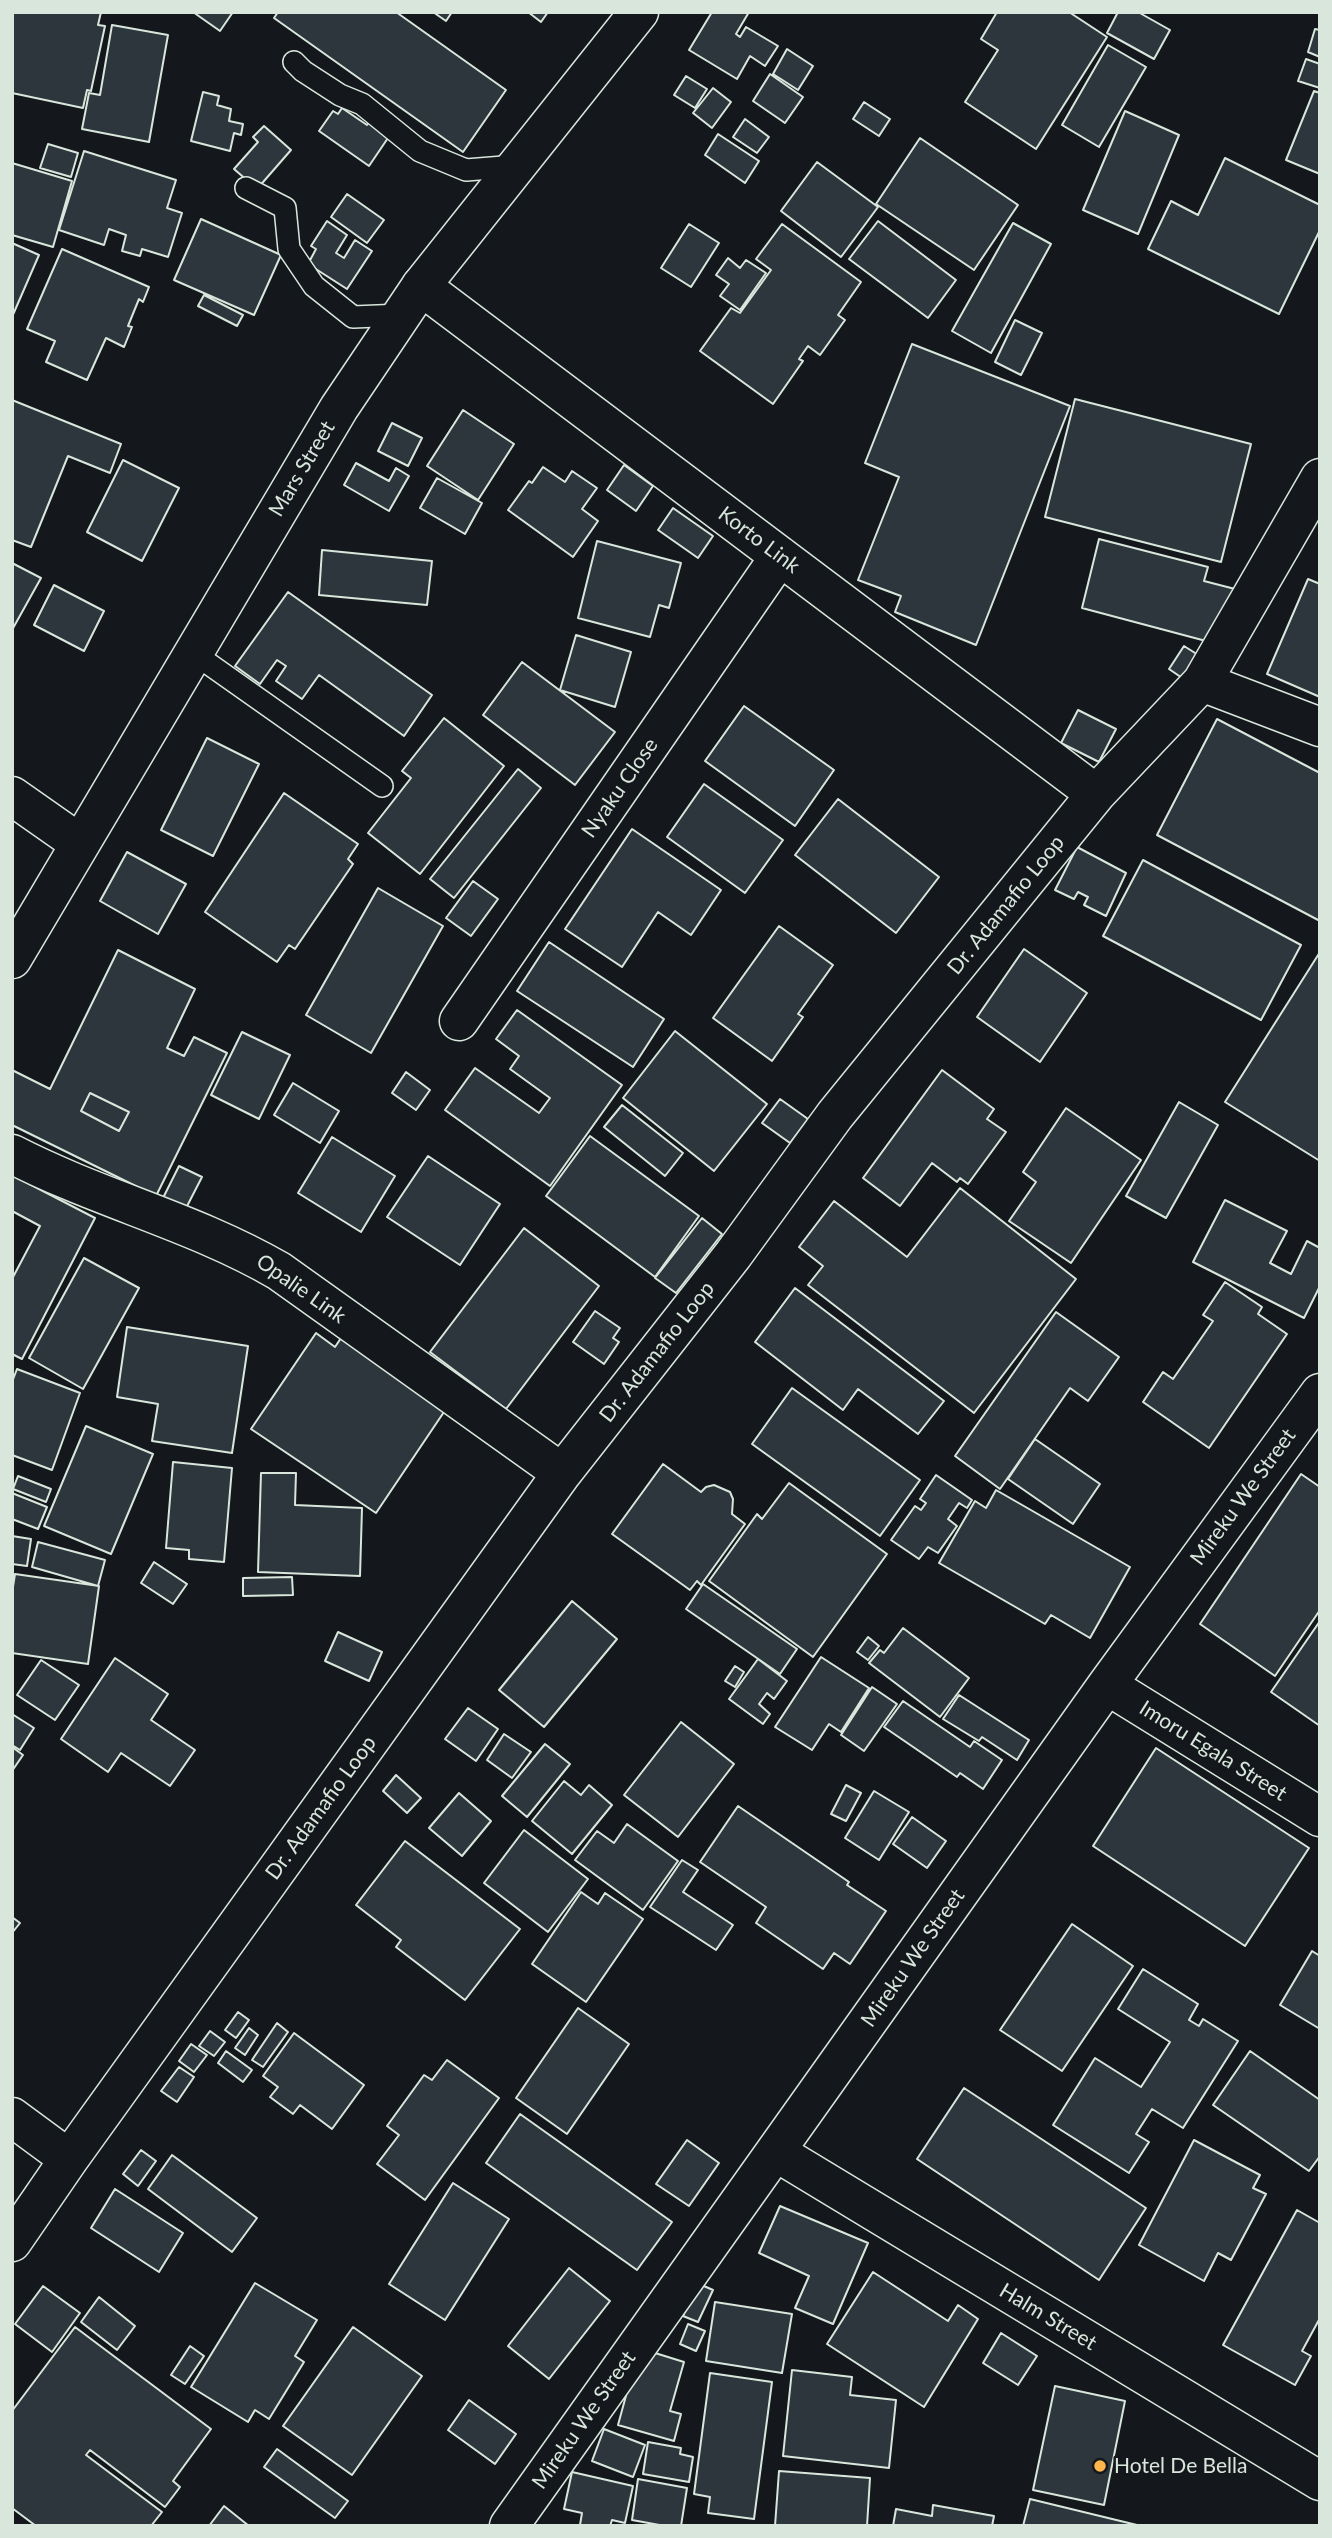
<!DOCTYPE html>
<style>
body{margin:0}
#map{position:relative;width:1332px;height:2538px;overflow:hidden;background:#14181c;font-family:Lato,sans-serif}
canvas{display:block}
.frame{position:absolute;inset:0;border:14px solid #d8e6dc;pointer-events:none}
</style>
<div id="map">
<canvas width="1332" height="2538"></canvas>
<div class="frame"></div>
</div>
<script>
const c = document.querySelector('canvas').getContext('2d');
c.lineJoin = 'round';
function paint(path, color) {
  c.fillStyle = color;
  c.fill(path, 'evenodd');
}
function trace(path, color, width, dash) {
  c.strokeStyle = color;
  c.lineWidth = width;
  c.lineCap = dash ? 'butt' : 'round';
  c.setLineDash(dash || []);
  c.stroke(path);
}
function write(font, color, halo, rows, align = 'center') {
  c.font = font + ' Lato,sans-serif';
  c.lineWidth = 5;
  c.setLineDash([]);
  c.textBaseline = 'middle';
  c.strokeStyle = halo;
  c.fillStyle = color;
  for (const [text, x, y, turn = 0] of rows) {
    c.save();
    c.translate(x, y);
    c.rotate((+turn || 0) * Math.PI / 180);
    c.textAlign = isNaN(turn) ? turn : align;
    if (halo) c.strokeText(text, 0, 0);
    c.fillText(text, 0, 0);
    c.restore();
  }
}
const building = new Path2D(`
 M 12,12 L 101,12 L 98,25 L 105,26 L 91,91 L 87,90 L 83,108 L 12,93 Z
 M 193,12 L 233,12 L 220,31 Z
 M 278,12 L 396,12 L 506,90 L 463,152 L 274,18 Z
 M 433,12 L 452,12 L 446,21 Z
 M 528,12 L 548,12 L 541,22 Z
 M 712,12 L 749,12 L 736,34 L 740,37 L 746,27 L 778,46 L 765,66 L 750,56 L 737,79 L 689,50 Z
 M 997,12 L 1069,12 L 1107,37 L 1036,149 L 965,102 L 998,50 L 981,39 Z
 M 1118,12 L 1138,12 L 1170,30 L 1154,59 L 1107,33 Z
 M 112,25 L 168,35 L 149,142 L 82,129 L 89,93 L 100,95 Z
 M 1315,29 L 1320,30 L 1320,57 L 1308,52 Z
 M 1108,45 L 1146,67 L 1099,147 L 1062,125 Z
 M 787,49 L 813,66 L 798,90 L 773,74 Z
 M 1306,59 L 1320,64 L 1320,88 L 1298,81 Z
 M 770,74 L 803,97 L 785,123 L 753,101 Z
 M 686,76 L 707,89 L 695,108 L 674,95 Z
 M 713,88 L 731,102 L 712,128 L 693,113 Z
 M 1314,91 L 1320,93 L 1320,174 L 1286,160 Z
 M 203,92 L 219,96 L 217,105 L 231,109 L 229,121 L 243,124 L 241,135 L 234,133 L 230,151 L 191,141 Z
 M 864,102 L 890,119 L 879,136 L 853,119 Z
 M 342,108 L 367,125 L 370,121 L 390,135 L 369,166 L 319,131 L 333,111 L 338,114 Z
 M 1125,111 L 1179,135 L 1138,234 L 1083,210 Z
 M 745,119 L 769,137 L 757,153 L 733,137 Z
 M 264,126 L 291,150 L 257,189 L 234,169 L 258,142 L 253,137 Z
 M 718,134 L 759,161 L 745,183 L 705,155 Z
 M 920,138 L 1018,205 L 974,270 L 876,204 Z
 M 48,144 L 78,153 L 71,177 L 40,168 Z
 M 84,151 L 176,180 L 167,208 L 182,213 L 168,257 L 142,249 L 140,256 L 122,251 L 126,235 L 109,229 L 104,245 L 59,230 Z
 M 1225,158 L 1320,205 L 1320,230 L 1279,314 L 1148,249 L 1171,201 L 1198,215 Z
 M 817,162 L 878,207 L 841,257 L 781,211 Z
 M 12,163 L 72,181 L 53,247 L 12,235 Z
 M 347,194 L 384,220 L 367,243 L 331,217 Z
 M 201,219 L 281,255 L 254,315 L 174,280 Z
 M 327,221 L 347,235 L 336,253 L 344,258 L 355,240 L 372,251 L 347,289 L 308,264 L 316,249 L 311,246 Z
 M 878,221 L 956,280 L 928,318 L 849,259 Z
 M 1013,223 L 1051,244 L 991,353 L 952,331 Z
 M 689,224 L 719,243 L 691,287 L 661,268 Z
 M 782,224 L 861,282 L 838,315 L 845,320 L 820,355 L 808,346 L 799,359 L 803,361 L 773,404 L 700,351 L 731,308 L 740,313 L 771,270 L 756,259 Z
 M 12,243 L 39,255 L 12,317 Z
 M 62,249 L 149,287 L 143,302 L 139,299 L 128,326 L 132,327 L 124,347 L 106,338 L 87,380 L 46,362 L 55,341 L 27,329 Z
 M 728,258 L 740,268 L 746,260 L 766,273 L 740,310 L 720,296 L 729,284 L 716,275 Z
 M 204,295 L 243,315 L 237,326 L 198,306 Z
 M 1015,320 L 1042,333 L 1021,375 L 995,362 Z
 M 912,344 L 1070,406 L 976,645 L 895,612 L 901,596 L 858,580 L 899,477 L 865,463 Z
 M 1075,399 L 1251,444 L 1221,562 L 1045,517 Z
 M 12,400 L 121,444 L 110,473 L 68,456 L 31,547 L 12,540 Z
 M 463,410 L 514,444 L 478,500 L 427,466 Z
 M 392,423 L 422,438 L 408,466 L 378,451 Z
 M 123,460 L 179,488 L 142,561 L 87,532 Z
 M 356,463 L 389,481 L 396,468 L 409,476 L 389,511 L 344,485 Z
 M 624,465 L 653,486 L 636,511 L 607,490 Z
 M 543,467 L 565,482 L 572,471 L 597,488 L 582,509 L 598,521 L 573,557 L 508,510 L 529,481 L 532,483 Z
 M 437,478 L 482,503 L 465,534 L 420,508 Z
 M 673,508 L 713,536 L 698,558 L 658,530 Z
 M 1099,539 L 1208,567 L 1204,581 L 1235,589 L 1221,645 L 1082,608 Z
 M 597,541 L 681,563 L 669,608 L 659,605 L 650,637 L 578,618 Z
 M 322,550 L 432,561 L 427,605 L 319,595 Z
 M 12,563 L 41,578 L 12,630 Z
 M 1308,579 L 1320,584 L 1320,697 L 1267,674 Z
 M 54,585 L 104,611 L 84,651 L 34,625 Z
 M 288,592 L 432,695 L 404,736 L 319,675 L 302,699 L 276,681 L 286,666 L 277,660 L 260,684 L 235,666 Z
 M 576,635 L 631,652 L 615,707 L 560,690 Z
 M 1184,646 L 1203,658 L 1188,682 L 1169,669 Z
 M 522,662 L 615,732 L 575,785 L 483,715 Z
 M 744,706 L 834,770 L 795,826 L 705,761 Z
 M 1078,710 L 1116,729 L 1099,762 L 1061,743 Z
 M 444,718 L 504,766 L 420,874 L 368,833 L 411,778 L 402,771 Z
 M 1217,719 L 1320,773 L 1320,921 L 1157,835 Z
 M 207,738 L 259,764 L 213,856 L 161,830 Z
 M 518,769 L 541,788 L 454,898 L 430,879 Z
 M 704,784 L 783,840 L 745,893 L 667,837 Z
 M 284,793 L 358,844 L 348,859 L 353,864 L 295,949 L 289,945 L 277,962 L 205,912 Z
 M 838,799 L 939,877 L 896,933 L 795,855 Z
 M 632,829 L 721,890 L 691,935 L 658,912 L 622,967 L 565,929 Z
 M 1077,847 L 1126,873 L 1106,916 L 1084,905 L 1088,897 L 1078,892 L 1074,899 L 1055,890 Z
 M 127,852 L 186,884 L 158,934 L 100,901 Z
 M 1143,860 L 1301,945 L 1261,1020 L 1103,936 Z
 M 473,881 L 498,899 L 471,936 L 446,918 Z
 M 378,888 L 443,926 L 371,1053 L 306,1015 Z
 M 779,926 L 833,965 L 798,1014 L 803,1017 L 772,1061 L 713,1018 Z
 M 549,942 L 664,1019 L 633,1067 L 517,991 Z
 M 1024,949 L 1087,993 L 1040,1062 L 977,1017 Z
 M 118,950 L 195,989 L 167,1048 L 184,1056 L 194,1037 L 227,1053 L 156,1196 L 12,1125 L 12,1070 L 50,1089 ZM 90,1093 L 129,1112 L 119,1131 L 81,1111 Z
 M 1320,952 L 1320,1161 L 1225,1102 Z
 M 517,1010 L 622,1085 L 550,1186 L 445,1110 L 475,1068 L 539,1113 L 550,1098 L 510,1069 L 519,1056 L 496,1039 Z
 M 675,1031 L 767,1104 L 714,1171 L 623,1098 Z
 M 242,1032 L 290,1055 L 259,1119 L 211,1095 Z
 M 942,1070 L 994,1109 L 987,1119 L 1006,1132 L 968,1184 L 960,1178 L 957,1182 L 932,1163 L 900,1206 L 863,1178 Z
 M 406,1072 L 430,1090 L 416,1110 L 392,1093 Z
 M 293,1083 L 339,1111 L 320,1143 L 274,1115 Z
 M 90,1093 L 129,1112 L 119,1131 L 81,1111 Z
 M 780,1099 L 808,1119 L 790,1143 L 762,1123 Z
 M 1179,1102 L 1218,1125 L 1166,1218 L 1126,1196 Z
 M 622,1105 L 683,1153 L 665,1176 L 604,1127 Z
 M 1066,1108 L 1141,1160 L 1071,1263 L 1009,1221 L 1036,1182 L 1023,1172 Z
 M 590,1136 L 699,1216 L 655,1277 L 546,1196 Z
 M 332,1137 L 395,1176 L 361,1232 L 298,1193 Z
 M 428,1156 L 500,1204 L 460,1265 L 387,1217 Z
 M 179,1166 L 202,1177 L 184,1212 L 162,1200 Z
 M 12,1175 L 95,1218 L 22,1359 L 12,1354 L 12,1279 L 40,1226 L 12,1211 Z
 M 960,1188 L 1076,1279 L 974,1413 L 808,1285 L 823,1266 L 799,1247 L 834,1201 L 907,1257 Z
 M 1225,1200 L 1287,1231 L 1270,1263 L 1291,1274 L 1307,1241 L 1320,1248 L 1320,1286 L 1304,1318 L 1193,1262 Z
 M 702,1218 L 722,1234 L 676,1293 L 655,1278 Z
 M 524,1228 L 599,1286 L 506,1409 L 430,1352 Z
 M 84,1258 L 139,1288 L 83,1389 L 29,1358 Z
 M 1225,1282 L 1262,1307 L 1258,1314 L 1287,1334 L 1209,1448 L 1143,1402 L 1163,1372 L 1173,1379 L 1213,1321 L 1203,1315 Z
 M 795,1288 L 944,1401 L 918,1434 L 858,1389 L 843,1410 L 755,1342 Z
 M 595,1311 L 620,1328 L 613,1338 L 619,1342 L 604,1364 L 573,1342 Z
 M 1056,1312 L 1119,1357 L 1088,1401 L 1070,1388 L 1000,1489 L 955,1456 Z
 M 127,1327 L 248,1346 L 232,1453 L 152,1441 L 158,1404 L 117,1397 Z
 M 345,1332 L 450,1403 L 376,1513 L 251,1429 L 316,1333 L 335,1347 Z
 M 17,1369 L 80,1393 L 52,1470 L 12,1455 L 12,1382 Z
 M 792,1388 L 920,1480 L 880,1536 L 752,1444 Z
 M 86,1426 L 153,1454 L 111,1554 L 44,1526 Z
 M 1035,1439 L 1100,1484 L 1073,1524 L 1008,1479 Z
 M 173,1462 L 232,1468 L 224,1562 L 189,1559 L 189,1550 L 166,1548 Z
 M 663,1464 L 701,1492 L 706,1487 L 714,1485 L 730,1492 L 733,1499 L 732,1514 L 745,1524 L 701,1585 L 697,1581 L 690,1590 L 612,1534 Z
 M 261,1473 L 296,1473 L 295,1505 L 362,1508 L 360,1576 L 258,1572 Z
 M 1301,1474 L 1320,1487 L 1320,1610 L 1275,1676 L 1200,1624 Z
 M 936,1475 L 972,1500 L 967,1508 L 959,1503 L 948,1519 L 957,1526 L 938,1553 L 928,1547 L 919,1559 L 891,1540 L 915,1506 L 921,1510 L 926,1503 L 920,1499 Z
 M 18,1476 L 51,1489 L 46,1502 L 13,1489 Z
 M 789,1483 L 887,1554 L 813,1657 L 709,1581 L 757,1514 L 762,1519 Z
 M 996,1490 L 1130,1567 L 1090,1638 L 1051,1615 L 1045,1624 L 939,1563 L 975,1501 L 986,1508 Z
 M 12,1493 L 47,1507 L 38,1529 L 12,1519 Z
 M 12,1536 L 31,1539 L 27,1566 L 12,1564 Z
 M 38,1542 L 105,1560 L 98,1586 L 32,1567 Z
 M 154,1562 L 187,1584 L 173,1604 L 141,1583 Z
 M 15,1574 L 99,1586 L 88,1664 L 12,1653 L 12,1593 Z
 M 292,1577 L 293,1595 L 243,1596 L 243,1578 Z
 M 703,1584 L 797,1649 L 780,1674 L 686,1609 Z
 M 572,1601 L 617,1639 L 544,1727 L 499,1690 Z
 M 1320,1621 L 1320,1726 L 1271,1692 Z
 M 903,1628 L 969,1678 L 940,1717 L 869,1663 L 880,1650 L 884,1653 Z
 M 338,1632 L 382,1652 L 369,1681 L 325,1661 Z
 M 868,1637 L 879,1646 L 868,1660 L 857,1652 Z
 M 821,1657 L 869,1688 L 841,1732 L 829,1724 L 812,1750 L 775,1727 Z
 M 115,1658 L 168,1694 L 151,1720 L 195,1750 L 170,1786 L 121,1753 L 108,1772 L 61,1739 Z
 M 758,1659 L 787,1681 L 774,1699 L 767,1693 L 759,1704 L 770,1714 L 763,1724 L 729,1699 Z
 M 41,1660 L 79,1685 L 55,1720 L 17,1695 Z
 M 735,1666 L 744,1672 L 735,1687 L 725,1681 Z
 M 872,1687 L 897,1704 L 864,1751 L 841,1735 Z
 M 959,1695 L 1029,1740 L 1017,1760 L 982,1737 L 979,1741 L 943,1719 Z
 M 903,1701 L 970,1747 L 974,1741 L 1002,1760 L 983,1789 L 960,1773 L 957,1777 L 884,1727 Z
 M 468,1708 L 498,1729 L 476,1761 L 445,1739 Z
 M 12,1714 L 34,1728 L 20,1750 L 12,1745 Z
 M 681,1722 L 734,1764 L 678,1837 L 624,1795 Z
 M 504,1734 L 531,1752 L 512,1778 L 487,1760 Z
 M 545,1744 L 570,1764 L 527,1817 L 502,1796 Z
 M 12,1747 L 23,1755 L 12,1771 Z
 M 1156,1748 L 1309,1848 L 1245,1946 L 1093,1846 Z
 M 396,1775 L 421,1798 L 407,1813 L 383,1791 Z
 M 564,1781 L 581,1795 L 589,1785 L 612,1805 L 572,1854 L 532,1821 Z
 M 846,1785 L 861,1793 L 846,1821 L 831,1814 Z
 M 874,1791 L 909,1812 L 879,1860 L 845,1838 Z
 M 459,1793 L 491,1821 L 462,1856 L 429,1828 Z
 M 738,1806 L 849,1882 L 847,1885 L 886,1911 L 850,1964 L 834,1953 L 823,1969 L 756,1923 L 766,1907 L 700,1862 Z
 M 912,1817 L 946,1841 L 927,1868 L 893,1844 Z
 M 627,1824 L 678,1861 L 643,1910 L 575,1860 L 597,1831 L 614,1843 Z
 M 524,1830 L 588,1879 L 548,1932 L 484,1883 Z
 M 405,1841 L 520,1929 L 465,2000 L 396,1947 L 401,1940 L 356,1905 Z
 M 682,1860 L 698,1870 L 683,1892 L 733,1925 L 716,1950 L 650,1907 Z
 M 581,1892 L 598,1904 L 605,1893 L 643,1919 L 586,2002 L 532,1964 Z
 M 12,1917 L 20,1923 L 12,1933 Z
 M 1072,1924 L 1133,1966 L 1062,2071 L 1000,2030 Z
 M 1312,1951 L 1320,1956 L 1320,2029 L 1280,2005 Z
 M 1143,1969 L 1198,2004 L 1189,2020 L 1199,2026 L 1203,2019 L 1238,2041 L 1183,2128 L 1152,2109 L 1136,2134 L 1149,2142 L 1129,2173 L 1053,2125 L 1095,2058 L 1141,2087 L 1170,2042 L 1118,2009 Z
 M 578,2008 L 629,2044 L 567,2134 L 516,2098 Z
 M 238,2012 L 249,2020 L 236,2038 L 225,2030 Z
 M 277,2023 L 288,2032 L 263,2067 L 252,2060 Z
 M 249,2028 L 258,2035 L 245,2055 L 235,2048 Z
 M 210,2031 L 225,2042 L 214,2056 L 199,2046 Z
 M 294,2033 L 364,2085 L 332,2129 L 300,2105 L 293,2114 L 270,2097 L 278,2087 L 263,2076 Z
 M 191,2044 L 207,2055 L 194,2072 L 179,2061 Z
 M 226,2051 L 252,2070 L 243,2082 L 218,2063 Z
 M 1250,2051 L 1320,2100 L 1320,2156 L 1309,2171 L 1213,2105 Z
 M 447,2060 L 499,2098 L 425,2200 L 377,2164 L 399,2135 L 387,2126 L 424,2075 L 432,2080 Z
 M 179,2067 L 194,2077 L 177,2102 L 161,2091 Z
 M 964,2088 L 1146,2208 L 1099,2280 L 917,2159 Z
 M 520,2114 L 672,2222 L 637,2270 L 486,2163 Z
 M 687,2140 L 719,2163 L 689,2206 L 656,2184 Z
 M 1194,2140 L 1260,2175 L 1253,2188 L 1266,2194 L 1231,2260 L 1218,2253 L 1204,2281 L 1139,2245 Z
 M 141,2150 L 156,2161 L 138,2186 L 123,2174 Z
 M 172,2155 L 257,2218 L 232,2252 L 148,2189 Z
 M 453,2183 L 509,2219 L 445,2320 L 389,2284 Z
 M 115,2189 L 183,2233 L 159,2272 L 91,2228 Z
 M 780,2206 L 868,2243 L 833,2324 L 795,2308 L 809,2276 L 759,2253 Z
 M 1297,2210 L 1320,2223 L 1320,2318 L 1302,2351 L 1311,2356 L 1295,2385 L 1223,2345 Z
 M 569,2268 L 610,2301 L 549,2379 L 508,2346 Z
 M 873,2272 L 948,2321 L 958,2305 L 978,2319 L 924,2407 L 827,2344 Z
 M 255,2283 L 317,2320 L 295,2356 L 304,2362 L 269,2419 L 255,2410 L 248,2422 L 191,2387 Z
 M 697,2283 L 713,2290 L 698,2322 L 683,2316 Z
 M 43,2286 L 80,2313 L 52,2352 L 15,2324 Z
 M 99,2297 L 135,2326 L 117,2350 L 81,2322 Z
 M 715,2302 L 792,2314 L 782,2373 L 706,2361 Z
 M 688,2324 L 705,2331 L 696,2351 L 680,2344 Z
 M 75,2327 L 211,2429 L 173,2481 L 180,2487 L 165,2507 L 90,2450 L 86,2455 L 162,2512 L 151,2526 L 36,2526 L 12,2508 L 12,2411 Z
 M 353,2327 L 422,2376 L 352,2475 L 283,2426 Z
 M 1001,2333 L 1037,2356 L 1018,2385 L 983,2363 Z
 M 190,2346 L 204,2356 L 185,2384 L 171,2375 Z
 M 639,2348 L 684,2362 L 670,2411 L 681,2414 L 674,2441 L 618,2425 Z
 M 792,2370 L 852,2377 L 850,2395 L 896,2400 L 889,2468 L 783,2456 Z
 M 710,2373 L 772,2382 L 754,2519 L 708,2513 L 710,2497 L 694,2494 Z
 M 1055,2386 L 1125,2401 L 1104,2505 L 1033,2490 Z
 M 469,2400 L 516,2434 L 495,2464 L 448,2430 Z
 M 604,2429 L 645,2445 L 633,2477 L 592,2461 Z
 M 648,2442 L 681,2448 L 680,2454 L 693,2457 L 689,2482 L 643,2474 Z
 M 277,2449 L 348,2501 L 335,2518 L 264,2467 Z
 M 779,2471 L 870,2478 L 867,2526 L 775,2526 Z
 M 572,2472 L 633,2486 L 625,2523 L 612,2520 L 610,2526 L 580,2525 L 582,2513 L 564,2509 Z
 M 638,2479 L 687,2488 L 681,2526 L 665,2526 L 632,2520 Z
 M 1030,2499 L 1141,2526 L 1023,2526 Z
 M 933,2505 L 994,2516 L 992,2526 L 893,2526 L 896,2509 L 932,2516 Z
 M 224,2506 L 249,2526 L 209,2526 Z`);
paint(building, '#2c363c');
trace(building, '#d8e6dc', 2);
const lane = new Path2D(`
 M 294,62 L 303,71 L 340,95 L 362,104 L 420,151 L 466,170 L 516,166
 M 246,188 L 285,208 L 289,249 L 314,286 L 353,317 L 402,315
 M 192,652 L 382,786`);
const street = new Path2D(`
 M 421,286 L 1096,794
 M 1202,682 L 1320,727
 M 12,796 L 79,843
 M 459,1021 L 780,556
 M 12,1154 C 99,1199 195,1222 279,1271 L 562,1473
 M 1107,1685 L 1320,1817
 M 12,2117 L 69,2159
 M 776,2152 L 1320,2481
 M 12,2242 L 69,2159 L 562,1473 L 733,1255 L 835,1115 L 1096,794 L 1202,682 L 1320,478
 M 509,2526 L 1107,1685 L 1320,1393`);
const secondary = new Path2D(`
 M 12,959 L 339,408 L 421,286 L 639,12`);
trace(lane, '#d8e6dc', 24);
trace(street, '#d8e6dc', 41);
trace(secondary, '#d8e6dc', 41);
trace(lane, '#14181c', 21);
trace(street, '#14181c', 38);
trace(secondary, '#14181c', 38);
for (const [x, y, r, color] of [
 [1100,2466,7,"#ffb74d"]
]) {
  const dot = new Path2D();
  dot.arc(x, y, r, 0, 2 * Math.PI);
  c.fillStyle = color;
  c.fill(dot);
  trace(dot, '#14181c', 2.5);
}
write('21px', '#d8e6dc', '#14181c', [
 ["Mars Street",302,469,-59],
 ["Korto Link",759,540,37],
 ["Nyaku Close",620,788,-55],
 ["Dr. Adamafio Loop",1006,905,-51],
 ["Opalie Link",301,1289,35],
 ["Dr. Adamafio Loop",657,1352,-52],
 ["Mireku We Street",1243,1497,-54],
 ["Imoru Egala Street",1213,1751,32],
 ["Dr. Adamafio Loop",321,1808,-54],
 ["Mireku We Street",913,1958,-55],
 ["Halm Street",1048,2317,31],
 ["Mireku We Street",584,2420,-55]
]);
write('21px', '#d8e6dc', '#14181c', [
 ["Hotel De Bella",1114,2466]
], 'left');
</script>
